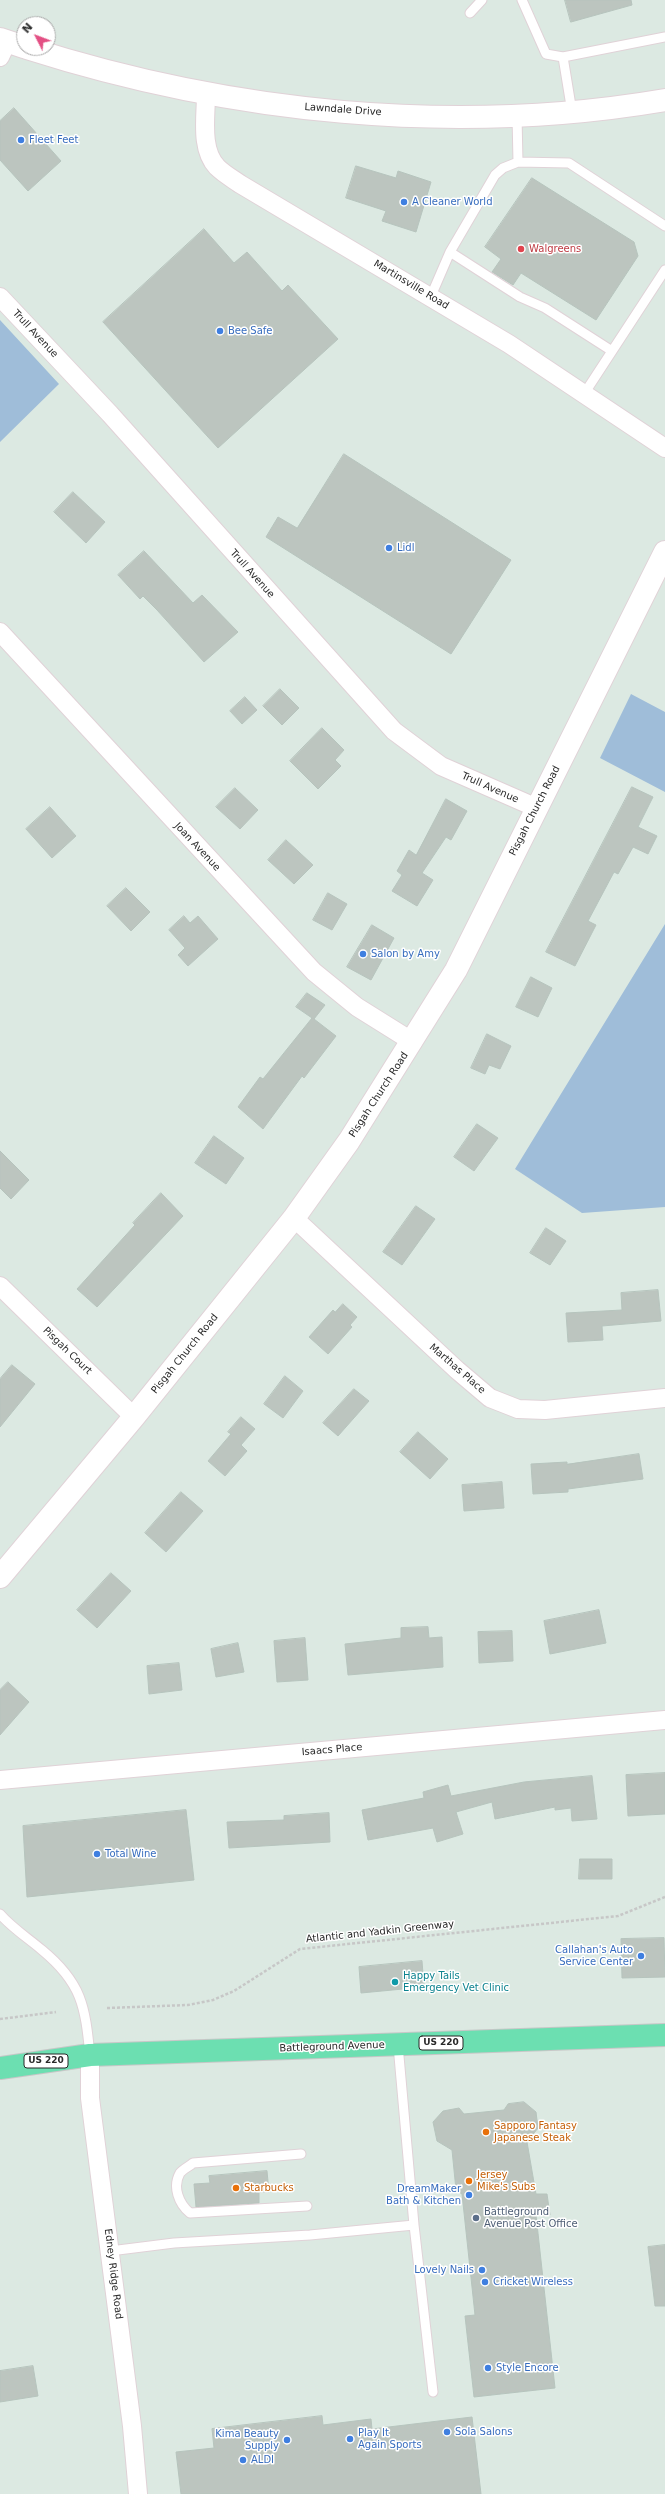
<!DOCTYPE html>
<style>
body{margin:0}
#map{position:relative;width:665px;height:2494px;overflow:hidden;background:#dce9e2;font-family:"DejaVu Sans",sans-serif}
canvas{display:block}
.north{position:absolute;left:16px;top:16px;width:40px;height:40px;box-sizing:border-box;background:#fff;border:1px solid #a9a9a9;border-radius:50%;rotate:312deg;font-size:11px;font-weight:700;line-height:16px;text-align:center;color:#292929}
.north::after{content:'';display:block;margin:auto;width:14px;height:18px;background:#e35084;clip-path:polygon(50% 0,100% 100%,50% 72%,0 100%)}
</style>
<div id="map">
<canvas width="665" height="2494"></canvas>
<div class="north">N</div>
</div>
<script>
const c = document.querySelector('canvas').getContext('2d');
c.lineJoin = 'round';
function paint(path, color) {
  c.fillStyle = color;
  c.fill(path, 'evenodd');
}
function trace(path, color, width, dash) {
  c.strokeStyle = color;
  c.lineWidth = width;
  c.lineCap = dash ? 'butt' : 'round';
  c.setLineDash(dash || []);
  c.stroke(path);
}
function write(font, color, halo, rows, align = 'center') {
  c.font = font + ' "DejaVu Sans",sans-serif';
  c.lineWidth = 3;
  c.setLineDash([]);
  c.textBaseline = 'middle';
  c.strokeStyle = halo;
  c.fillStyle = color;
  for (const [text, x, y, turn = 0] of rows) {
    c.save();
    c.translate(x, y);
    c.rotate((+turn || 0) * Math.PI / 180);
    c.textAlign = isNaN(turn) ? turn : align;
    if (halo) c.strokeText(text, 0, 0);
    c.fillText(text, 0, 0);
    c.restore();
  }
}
paint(new Path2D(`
 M 0,320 L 59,384 L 0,442 Z
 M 631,694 L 665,712 L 665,792 L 600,758 Z
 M 665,924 L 665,1207 L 582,1213 L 515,1169 Z`), '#9fbdd9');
const building = new Path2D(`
 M 565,0 L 631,0 L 632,5 L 571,22 Z
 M 14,108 L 61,161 L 28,191 L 0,160 L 0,121 Z
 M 356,166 L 396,178 L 398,171 L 431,182 L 416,232 L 382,221 L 386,211 L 346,198 Z
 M 532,178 L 634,242 L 638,256 L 596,320 L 521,273 L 513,285 L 492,272 L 501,259 L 485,247 Z
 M 204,229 L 234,263 L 247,252 L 282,291 L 288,285 L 338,339 L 218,448 L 103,322 Z
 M 344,454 L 511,560 L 451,654 L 266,537 L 278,517 L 297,528 Z
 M 73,492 L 105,522 L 86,543 L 54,512 Z
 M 144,551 L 193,603 L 202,595 L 238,632 L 204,662 L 157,610 L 143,596 L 140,599 L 118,575 Z
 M 280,689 L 299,708 L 282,725 L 263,706 Z
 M 245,697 L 257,710 L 242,724 L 230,711 Z
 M 322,728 L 344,750 L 335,760 L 341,766 L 318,789 L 290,761 Z
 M 632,787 L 653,797 L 638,827 L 657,836 L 648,854 L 633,847 L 618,874 L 614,872 L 588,921 L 596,925 L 575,966 L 546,952 Z
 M 235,788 L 258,810 L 240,829 L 216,807 Z
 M 446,799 L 467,811 L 451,840 L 446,837 L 422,873 L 433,880 L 417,906 L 392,891 L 402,875 L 397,871 L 409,850 L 416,855 Z
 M 50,807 L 76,836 L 52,858 L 26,829 Z
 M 286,840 L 313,865 L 294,884 L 268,860 Z
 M 126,888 L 150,912 L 131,931 L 107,906 Z
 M 328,893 L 347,904 L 332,930 L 313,920 Z
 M 184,916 L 190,923 L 198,916 L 218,939 L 188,966 L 178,955 L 185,948 L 169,930 Z
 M 372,925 L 394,938 L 371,980 L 347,967 Z
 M 531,977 L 552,988 L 538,1017 L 516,1007 Z
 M 307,993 L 325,1005 L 314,1019 L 336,1036 L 304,1078 L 302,1076 L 263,1129 L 238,1107 L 260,1077 L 263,1079 L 312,1018 L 296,1007 Z
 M 487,1034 L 511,1046 L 500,1069 L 489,1065 L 485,1074 L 471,1068 Z
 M 477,1124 L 498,1138 L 474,1171 L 454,1157 Z
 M 214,1136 L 244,1158 L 226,1184 L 195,1163 Z
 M 0,1151 L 29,1180 L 11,1199 L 0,1188 Z
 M 161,1193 L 183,1216 L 97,1307 L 77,1289 L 135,1225 L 133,1223 Z
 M 416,1206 L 435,1219 L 402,1265 L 383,1252 Z
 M 546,1228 L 566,1241 L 550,1265 L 530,1253 Z
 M 658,1290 L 661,1321 L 602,1326 L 603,1340 L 568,1342 L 566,1313 L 622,1310 L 621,1293 Z
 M 343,1304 L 357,1317 L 350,1325 L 352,1327 L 328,1354 L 309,1337 L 333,1310 L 335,1312 Z
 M 12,1365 L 35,1384 L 0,1427 L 0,1379 Z
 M 285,1376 L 303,1391 L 283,1418 L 264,1404 Z
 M 354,1389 L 369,1401 L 338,1436 L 323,1423 Z
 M 241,1417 L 255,1429 L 241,1445 L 247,1451 L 225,1476 L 208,1461 L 231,1434 L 228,1432 Z
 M 418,1432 L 448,1459 L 430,1479 L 400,1452 Z
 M 639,1454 L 643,1479 L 568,1489 L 568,1492 L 533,1494 L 531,1464 L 567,1462 L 567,1464 Z
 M 502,1482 L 504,1508 L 464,1511 L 462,1485 Z
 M 181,1492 L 203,1511 L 166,1552 L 145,1533 Z
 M 111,1573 L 131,1591 L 97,1628 L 77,1610 Z
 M 599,1610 L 606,1643 L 550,1654 L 544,1621 Z
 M 428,1627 L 429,1638 L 442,1637 L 443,1667 L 348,1675 L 345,1644 L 401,1638 L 401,1628 Z
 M 512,1631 L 513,1661 L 479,1663 L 478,1632 Z
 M 305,1638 L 308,1680 L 277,1682 L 274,1641 Z
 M 238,1643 L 244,1672 L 216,1677 L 211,1649 Z
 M 179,1663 L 182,1690 L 149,1694 L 147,1666 Z
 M 8,1682 L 29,1702 L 0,1735 L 0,1690 Z
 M 665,1773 L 665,1814 L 628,1816 L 626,1775 Z
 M 592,1776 L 597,1819 L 572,1821 L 571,1808 L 555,1810 L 555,1807 L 495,1819 L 492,1802 L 456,1812 L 463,1834 L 437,1842 L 433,1828 L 368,1840 L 362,1810 L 424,1798 L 423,1792 L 448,1785 L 451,1796 L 524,1782 Z
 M 186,1810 L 194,1880 L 27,1897 L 23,1826 Z
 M 329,1813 L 330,1842 L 229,1848 L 227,1822 L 284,1820 L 284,1816 Z
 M 580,1859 L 612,1859 L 612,1879 L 579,1879 Z
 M 664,1938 L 665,1977 L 622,1978 L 621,1939 Z
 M 422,1961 L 424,1987 L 361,1993 L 359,1967 Z
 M 524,2102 L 536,2112 L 538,2128 L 527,2142 L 536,2194 L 547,2194 L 550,2215 L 536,2215 L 555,2388 L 474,2397 L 465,2316 L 475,2315 L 462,2194 L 456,2190 L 452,2150 L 437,2141 L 433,2122 L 443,2111 L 459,2108 L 464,2114 L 504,2110 L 508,2104 Z
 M 267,2171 L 269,2192 L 259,2192 L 259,2203 L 196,2207 L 194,2184 L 210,2183 L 209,2176 Z
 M 665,2245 L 665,2306 L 655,2306 L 648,2247 Z
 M 33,2366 L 38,2396 L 0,2402 L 0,2371 Z
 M 322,2416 L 323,2425 L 371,2419 L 372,2429 L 472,2417 L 481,2494 L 181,2494 L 176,2452 L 214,2448 L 212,2429 Z`);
paint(building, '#bcc5bf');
trace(building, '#b6c4bd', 1);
const lane = new Path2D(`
 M 522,0 L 546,54 L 563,57 L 665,37
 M 470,13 L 482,0
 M 563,57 L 572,112
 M 517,116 L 518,162
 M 450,252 L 520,297 L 545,308 L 612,351
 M 431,296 L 450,252 L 495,175 L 503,168 L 518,162 L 569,163 L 665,226
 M 584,394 L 665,270
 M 0,1914 C 12,1928 28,1938 42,1950 C 82,1983 85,2006 90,2055
 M 301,2154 L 193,2163 C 190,2166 183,2169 180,2173 C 172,2187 179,2204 190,2213 L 307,2206
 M 414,2225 L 433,2392
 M 110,2251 L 174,2243 L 310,2235 L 414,2225 L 398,2045`);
const street = new Path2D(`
 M 0,57 L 7,42
 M 206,94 C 206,117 200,149 217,167 C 224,174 233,179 240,184 L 509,344 L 665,448
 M 0,297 L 110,414 L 394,731 L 441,766 L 537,808
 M 0,632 L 314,972 L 357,1007 L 413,1042
 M 294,1218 L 457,1370 L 490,1398 L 518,1409 L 545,1410 L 665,1398
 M 0,1286 L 134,1417
 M 0,1780 L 665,1720
 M 90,2055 L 90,2098 L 132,2426 L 138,2494`);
const secondary = new Path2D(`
 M 0,39 L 24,47
 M 27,48 C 231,113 453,136 665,100
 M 0,1577 L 134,1417 L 294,1218 L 349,1141 L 456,970 L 665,552`);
const primary = new Path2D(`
 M 0,2068 L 90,2055 L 665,2035`);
trace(lane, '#e0d2d7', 11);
trace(street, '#e0d2d7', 20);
trace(secondary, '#e0d2d7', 24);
trace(primary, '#c7c7c7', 24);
trace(new Path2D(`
 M 107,2008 L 188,2005 L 213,2000 L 234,1991 L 300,1949 L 618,1916 L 665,1897
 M 0,2019 L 56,2012`), '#c7c7c7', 2.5, [3, 2]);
trace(lane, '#fff', 9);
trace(street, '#fff', 18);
trace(secondary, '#fff', 22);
trace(primary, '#6cdfb1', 22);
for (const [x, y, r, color] of [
 [21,140,4,"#3f7fe0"],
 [404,202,4,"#3f7fe0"],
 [521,249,4,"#e0444e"],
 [220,331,4,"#3f7fe0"],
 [389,548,4,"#3f7fe0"],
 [363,954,4,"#3f7fe0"],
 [97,1854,4,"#3f7fe0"],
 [641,1956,4,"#3f7fe0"],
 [395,1982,4,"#0f9aa8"],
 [486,2132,4,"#e8710a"],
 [469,2181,4,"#e8710a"],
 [236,2188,4,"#e8710a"],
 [469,2195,4,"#3f7fe0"],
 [476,2218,4,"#5c6f8a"],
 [482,2270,4,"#3f7fe0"],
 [485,2282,4,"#3f7fe0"],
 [488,2368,4,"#3f7fe0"],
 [447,2432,4,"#3f7fe0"],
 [350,2439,4,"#3f7fe0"],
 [287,2440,4,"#3f7fe0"],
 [243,2460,4,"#3f7fe0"]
]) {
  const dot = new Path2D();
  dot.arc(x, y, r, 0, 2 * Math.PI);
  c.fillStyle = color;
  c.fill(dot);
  trace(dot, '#fff', 1.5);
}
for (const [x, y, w] of [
 [441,2043,44],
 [46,2061,44]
]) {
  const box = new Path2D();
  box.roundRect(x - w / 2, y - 7, w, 14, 3);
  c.fillStyle = '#fff';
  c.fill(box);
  trace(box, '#292929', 1);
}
write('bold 9px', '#292929', null, [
 ["US 220",441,2043],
 ["US 220",46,2061]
]);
write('10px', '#292929', '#fff', [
 ["Lawndale Drive",343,110,4],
 ["Martinsville Road",411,285,31],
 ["Trull Avenue",35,334,47],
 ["Trull Avenue",252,574,48],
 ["Trull Avenue",490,788,24],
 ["Pisgah Church Road",535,811,-63],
 ["Joan Avenue",197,847,47],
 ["Pisgah Church Road",379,1095,-57],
 ["Pisgah Court",67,1351,44],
 ["Pisgah Church Road",185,1354,-51],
 ["Marthas Place",457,1369,41],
 ["Isaacs Place",332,1750,-5],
 ["Atlantic and Yadkin Greenway",380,1932,-6],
 ["Battleground Avenue",332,2047,-2],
 ["Edney Ridge Road",113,2274,83]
]);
write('10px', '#366cbe', '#fff', [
 ["Fleet Feet",29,140],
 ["A Cleaner World",412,202],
 ["Bee Safe",228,331],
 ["Lidl",397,548],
 ["Salon by Amy",371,954],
 ["Total Wine",105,1854],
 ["Callahan's Auto",633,1950,"right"],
 ["Service Center",633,1962,"right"],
 ["DreamMaker",461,2189,"right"],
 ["Bath & Kitchen",461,2201,"right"],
 ["Lovely Nails",474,2270,"right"],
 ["Cricket Wireless",493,2282],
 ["Style Encore",496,2368],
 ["Sola Salons",455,2432],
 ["Play It",358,2433],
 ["Again Sports",358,2445],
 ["Kima Beauty",279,2434,"right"],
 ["Supply",279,2446,"right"],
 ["ALDI",251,2460]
], 'left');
write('10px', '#be3a42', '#fff', [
 ["Walgreens",529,249]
], 'left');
write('10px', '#0d838f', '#fff', [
 ["Happy Tails",403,1976],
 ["Emergency Vet Clinic",403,1988]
], 'left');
write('10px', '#c56008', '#fff', [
 ["Sapporo Fantasy",494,2126],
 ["Japanese Steak",494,2138],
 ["Jersey",477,2175],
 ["Mike's Subs",477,2187],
 ["Starbucks",244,2188]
], 'left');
write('10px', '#4e5e75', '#fff', [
 ["Battleground",484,2212],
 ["Avenue Post Office",484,2224]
], 'left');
</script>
